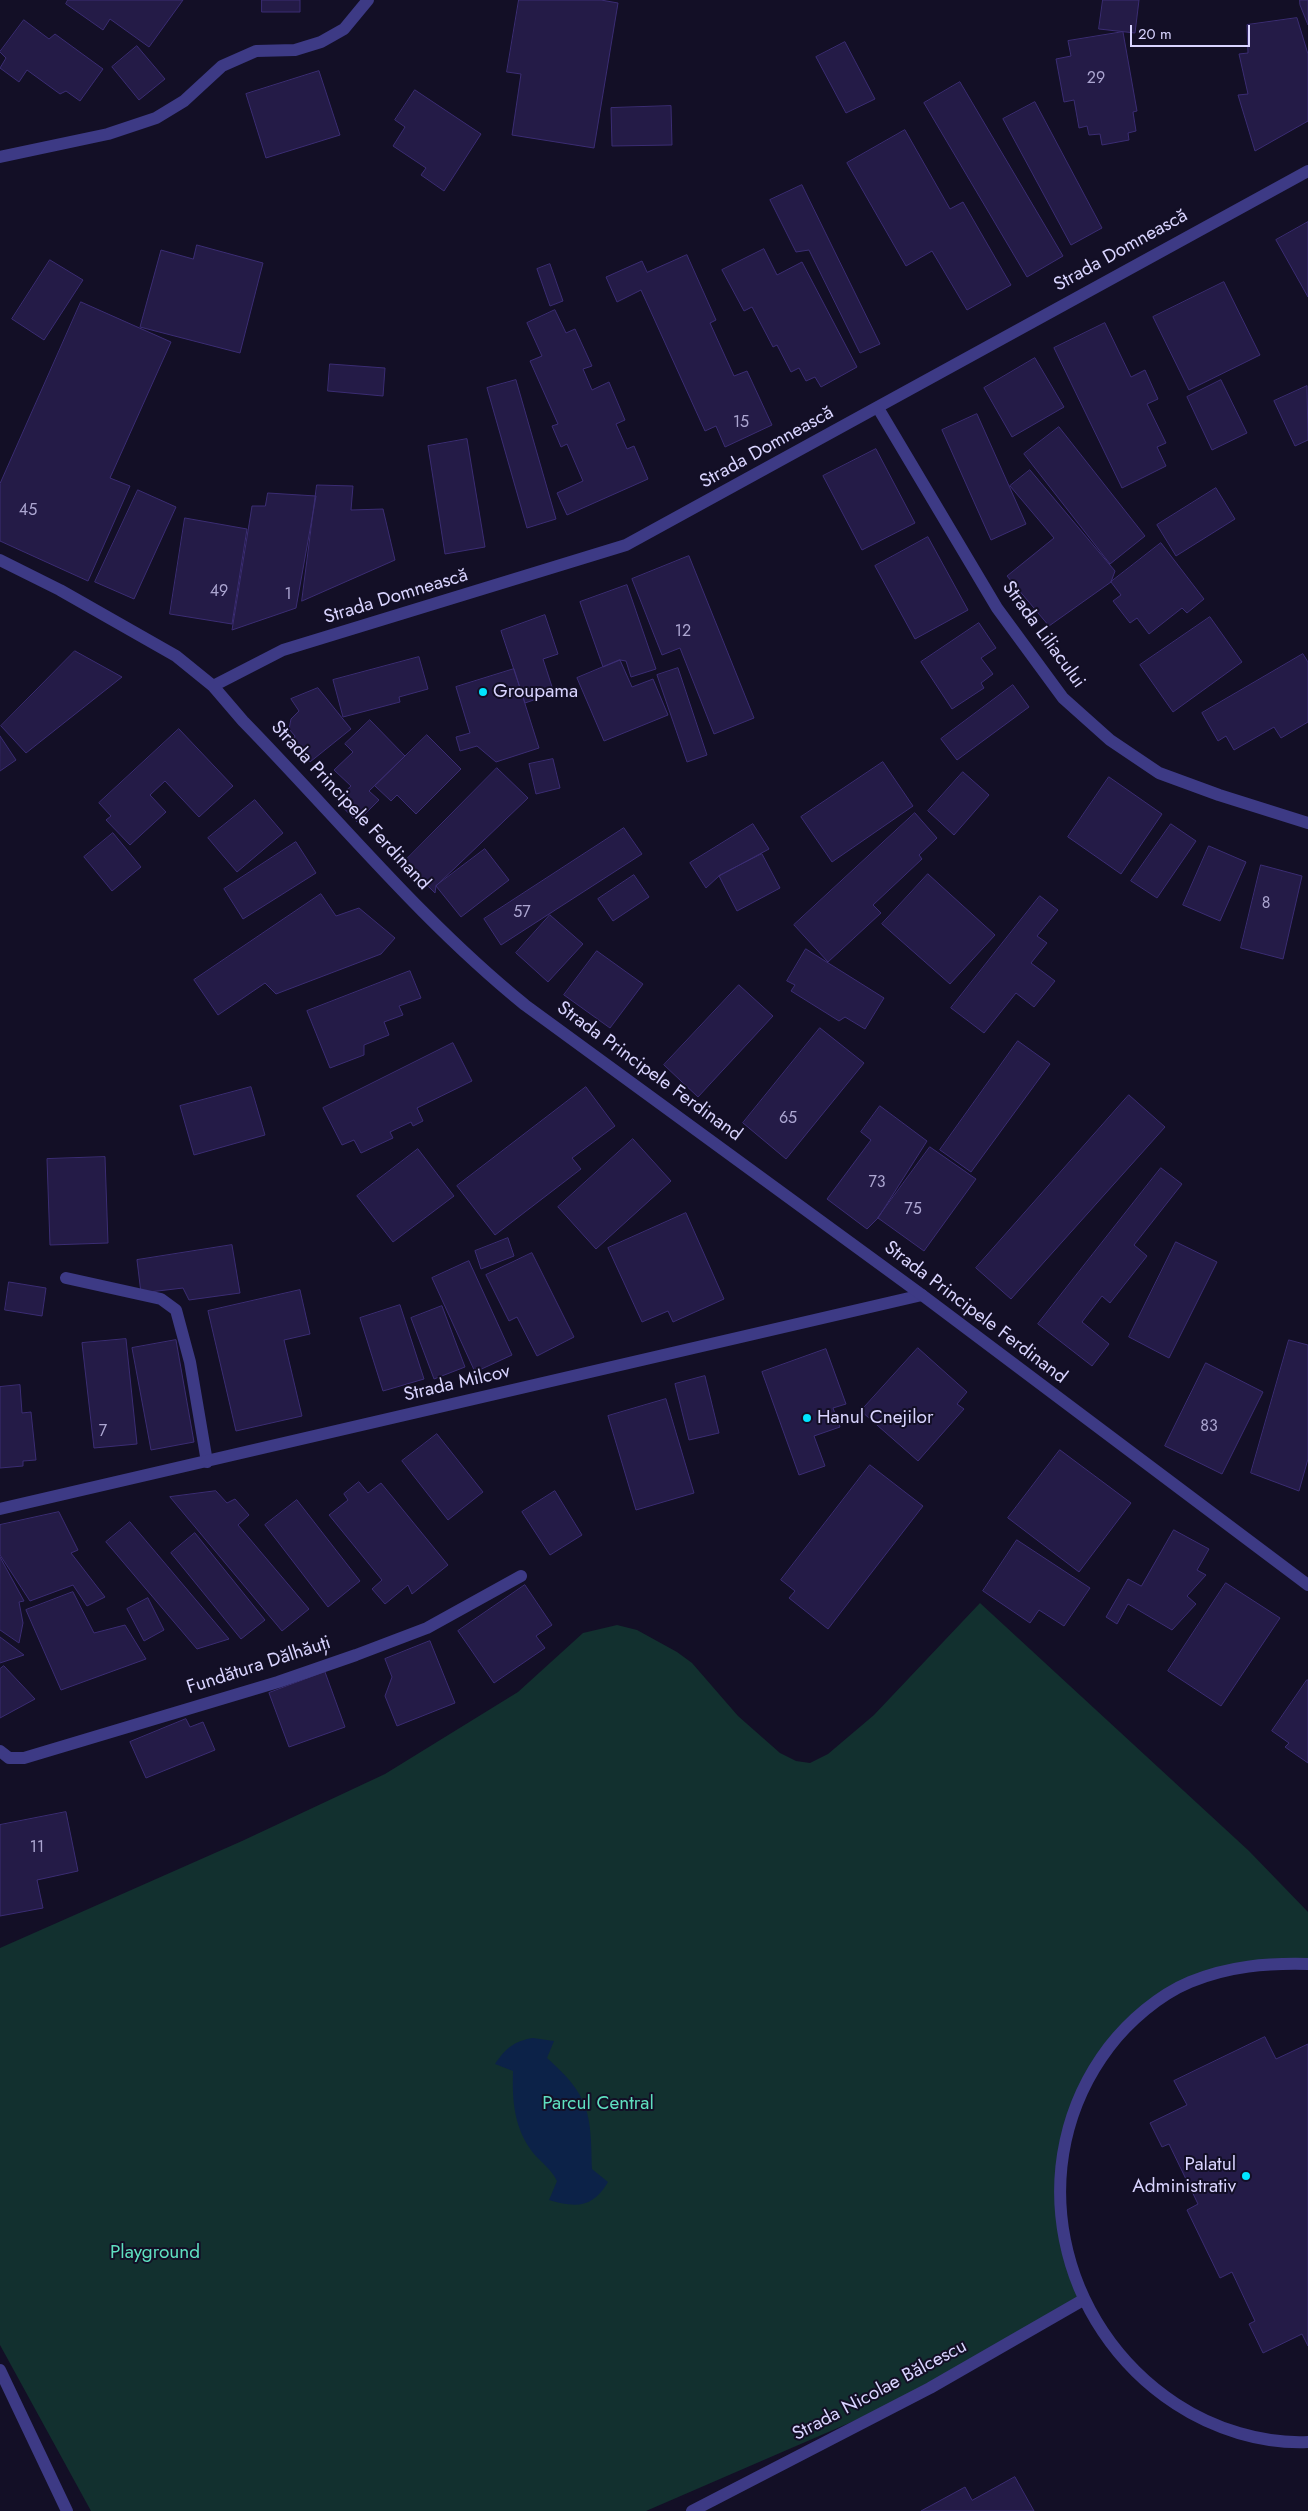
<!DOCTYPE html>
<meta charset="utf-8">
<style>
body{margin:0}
#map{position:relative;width:1308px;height:2511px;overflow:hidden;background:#130f26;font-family:Jost,sans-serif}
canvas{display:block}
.scale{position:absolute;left:1130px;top:25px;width:120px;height:22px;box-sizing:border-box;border:2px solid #d9d4ff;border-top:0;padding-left:6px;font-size:15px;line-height:18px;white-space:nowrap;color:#d9d4ff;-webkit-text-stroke:4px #130f26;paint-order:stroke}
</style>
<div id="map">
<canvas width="1308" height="2511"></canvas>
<div class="scale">20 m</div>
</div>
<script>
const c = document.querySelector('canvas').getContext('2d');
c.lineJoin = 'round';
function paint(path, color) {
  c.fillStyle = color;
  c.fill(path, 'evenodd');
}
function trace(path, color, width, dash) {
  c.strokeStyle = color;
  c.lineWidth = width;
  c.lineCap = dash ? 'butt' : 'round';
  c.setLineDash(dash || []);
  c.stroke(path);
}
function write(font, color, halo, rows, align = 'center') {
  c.font = font + ' Jost,sans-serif';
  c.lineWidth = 4;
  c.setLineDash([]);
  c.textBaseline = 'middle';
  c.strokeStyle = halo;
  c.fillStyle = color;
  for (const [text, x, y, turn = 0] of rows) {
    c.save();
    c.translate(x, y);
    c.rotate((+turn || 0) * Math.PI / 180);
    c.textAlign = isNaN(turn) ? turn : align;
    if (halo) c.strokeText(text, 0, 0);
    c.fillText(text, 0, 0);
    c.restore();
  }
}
paint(new Path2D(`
 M 980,1603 L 1249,1851 L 1308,1912 L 1308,1964 L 1226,1970 L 1151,2006 L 1098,2061 L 1067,2137 L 1061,2219 L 1083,2300 L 930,2388 L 646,2511 L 91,2511 L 0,2345 L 0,1948 L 242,1841 L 385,1774 L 518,1692 L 583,1633 L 617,1625 L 637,1630 L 677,1652 L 692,1663 L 738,1716 L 780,1753 L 796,1761 L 810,1763 L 828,1754 L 874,1715 Z`), '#12302f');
paint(new Path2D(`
 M 533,2038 L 554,2041 L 547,2058 C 590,2096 591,2113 592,2169 L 608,2182 C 593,2208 576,2208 549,2200 L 557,2181 C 551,2169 542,2163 534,2154 C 514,2129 512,2101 513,2071 L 495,2064 C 506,2048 514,2041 533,2038 Z`), '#0c2248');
const building = new Path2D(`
 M 68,0 L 183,0 L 149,47 L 110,19 L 103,30 L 66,4 Z
 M 262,0 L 300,0 L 300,12 L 262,12 Z
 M 519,0 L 601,0 L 618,3 L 594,148 L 512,135 L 521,74 L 507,72 Z
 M 1103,0 L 1139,0 L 1135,33 L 1099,29 Z
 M 1300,0 L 1308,0 L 1308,25 L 1300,5 Z
 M 1297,18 L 1308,54 L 1308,121 L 1255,151 L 1238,95 L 1248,94 L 1239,54 L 1248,53 L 1247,25 Z
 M 24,20 L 49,39 L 55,34 L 103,69 L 80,101 L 66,91 L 60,94 L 27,70 L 19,82 L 0,68 L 6,58 L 0,52 Z
 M 1123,32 L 1137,111 L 1133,112 L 1136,131 L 1128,133 L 1129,140 L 1102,145 L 1100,134 L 1089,135 L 1087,126 L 1079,128 L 1074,100 L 1064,102 L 1056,59 L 1071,56 L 1068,41 Z
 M 845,42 L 875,99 L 846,113 L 816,57 Z
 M 137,46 L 165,79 L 139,100 L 112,67 Z
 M 319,71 L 340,135 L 266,158 L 246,94 Z
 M 960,82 L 1063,256 L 1027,277 L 924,103 Z
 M 415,90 L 481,134 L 444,191 L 421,175 L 426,168 L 393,146 L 405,127 L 395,120 Z
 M 1035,102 L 1102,228 L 1071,245 L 1003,119 Z
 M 671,106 L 672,145 L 612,146 L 611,108 Z
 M 905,130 L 950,209 L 963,202 L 1011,285 L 967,310 L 932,251 L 906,266 L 847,163 Z
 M 802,185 L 880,344 L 860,353 L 809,250 L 796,252 L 770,200 Z
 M 1308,222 L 1308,297 L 1276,240 Z
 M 197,245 L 263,263 L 240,353 L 140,327 L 161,250 L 193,259 Z
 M 764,249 L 777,275 L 802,262 L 857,367 L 821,387 L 815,377 L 806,381 L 799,368 L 791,372 L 777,345 L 773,347 L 752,307 L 744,311 L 722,270 Z
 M 687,255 L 716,320 L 710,323 L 734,376 L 747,371 L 772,425 L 725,447 L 716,426 L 705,431 L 641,290 L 617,302 L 606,277 L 642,261 L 647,272 Z
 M 50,260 L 83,280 L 44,340 L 12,319 Z
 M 550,264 L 563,301 L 550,306 L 537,269 Z
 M 1224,282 L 1260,355 L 1189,390 L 1153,317 Z
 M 81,302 L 171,342 L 110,478 L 130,486 L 88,581 L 0,541 L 0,484 Z
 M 555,310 L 566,333 L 575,329 L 592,366 L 583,369 L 592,390 L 609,382 L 625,420 L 616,424 L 627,449 L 634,446 L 648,479 L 567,515 L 557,493 L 583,481 L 567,444 L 561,447 L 552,426 L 558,424 L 530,361 L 542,356 L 527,323 Z
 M 1105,323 L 1131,377 L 1145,370 L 1158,399 L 1147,404 L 1166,443 L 1157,447 L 1166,466 L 1122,488 L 1054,348 Z
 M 1035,358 L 1064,407 L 1012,437 L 984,388 Z
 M 330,364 L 385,368 L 383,396 L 328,391 Z
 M 516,380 L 556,519 L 527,528 L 487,388 Z
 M 1221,380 L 1247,433 L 1212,450 L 1187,397 Z
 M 1307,386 L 1308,440 L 1295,446 L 1274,401 Z
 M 977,414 L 1026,524 L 991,540 L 942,430 Z
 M 1059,427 L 1145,536 L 1110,564 L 1024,454 Z
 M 467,439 L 485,547 L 445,554 L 428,446 Z
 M 876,449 L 915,523 L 862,550 L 823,476 Z
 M 1030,470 L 1115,571 L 1111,582 L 1049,626 L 1007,576 L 1054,538 L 1010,486 Z
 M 317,485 L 353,486 L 351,510 L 383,509 L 395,560 L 302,601 Z
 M 1216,488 L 1235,519 L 1176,556 L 1157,525 Z
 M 138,490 L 176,507 L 134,599 L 95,582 Z
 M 268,493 L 316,496 L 296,608 L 232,630 L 252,506 L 265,506 Z
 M 185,518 L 247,529 L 232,624 L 170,614 Z
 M 928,537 L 968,610 L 915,639 L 875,566 Z
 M 1161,543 L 1204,599 L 1187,613 L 1182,608 L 1149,634 L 1137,618 L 1130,623 L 1113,601 L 1121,595 L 1111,582 Z
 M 689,556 L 754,718 L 714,734 L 680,648 L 662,655 L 632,579 Z
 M 627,585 L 656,669 L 631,677 L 626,661 L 620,660 L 603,667 L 580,602 Z
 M 545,615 L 558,654 L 543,659 L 554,693 L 525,703 L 501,631 Z
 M 1210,617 L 1242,662 L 1173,712 L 1140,665 Z
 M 979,623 L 996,648 L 981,658 L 993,674 L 981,683 L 984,688 L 952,709 L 921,662 Z
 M 75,651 L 122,677 L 26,753 L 1,726 Z
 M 1303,654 L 1308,662 L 1308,722 L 1281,738 L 1274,727 L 1234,750 L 1226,736 L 1218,741 L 1202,713 Z
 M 419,657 L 428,689 L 399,697 L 400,702 L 343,717 L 333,680 Z
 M 620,660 L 632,687 L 653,679 L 668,715 L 604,741 L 577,678 Z
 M 678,668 L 707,755 L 687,762 L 657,675 Z
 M 514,669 L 539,748 L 496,762 L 477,746 L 460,751 L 456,737 L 470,733 L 456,687 Z
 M 1013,685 L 1029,707 L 957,760 L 941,739 Z
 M 318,688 L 351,729 L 310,762 L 293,741 L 295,736 L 289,729 L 291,719 L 299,711 L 291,699 Z
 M 370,720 L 405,756 L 369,791 L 379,800 L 357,822 L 336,800 L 351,786 L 334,770 L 353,752 L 345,744 Z
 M 179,729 L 233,786 L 199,817 L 165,781 L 150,795 L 166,812 L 130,845 L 106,820 L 111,816 L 99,803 Z
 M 427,735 L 461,769 L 416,814 L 397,795 L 391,801 L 375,786 Z
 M 0,736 L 16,760 L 0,771 Z
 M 553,759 L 560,788 L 536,794 L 529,764 Z
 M 883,762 L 913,806 L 832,862 L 801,817 Z
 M 497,768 L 528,798 L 436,886 L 435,893 L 404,862 Z
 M 963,772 L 989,795 L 954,835 L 928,811 Z
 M 1109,777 L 1162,814 L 1121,874 L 1068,837 Z
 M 255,800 L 283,833 L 237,872 L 208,838 Z
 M 915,813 L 937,838 L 919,855 L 922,859 L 873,905 L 881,913 L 828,962 L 794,925 Z
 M 753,824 L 769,849 L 719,876 L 706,888 L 690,863 Z
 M 1171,824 L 1196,841 L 1157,898 L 1131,881 Z
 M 624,828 L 642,854 L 501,945 L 484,919 Z
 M 113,833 L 141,867 L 112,891 L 84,857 Z
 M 296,842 L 316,873 L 243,919 L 224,889 Z
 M 1209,846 L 1246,862 L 1220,921 L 1183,905 Z
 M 485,849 L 509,880 L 461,917 L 436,886 Z
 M 762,854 L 780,888 L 737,911 L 719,876 Z
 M 1261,865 L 1302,876 L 1283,959 L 1241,948 Z
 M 928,874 L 995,935 L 950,984 L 882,924 Z
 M 634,875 L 649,897 L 613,921 L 598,899 Z
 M 321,894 L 336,916 L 359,908 L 395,938 L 381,954 L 276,994 L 265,983 L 218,1015 L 194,980 Z
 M 1040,896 L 1058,910 L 1037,936 L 1047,943 L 1031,963 L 1055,981 L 1034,1007 L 1016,993 L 984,1033 L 951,1008 Z
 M 550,915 L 583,944 L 548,982 L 516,953 Z
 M 806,949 L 884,998 L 865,1029 L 845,1017 L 839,1021 L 791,991 L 795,985 L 787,981 Z
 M 597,951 L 643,984 L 610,1028 L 564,995 Z
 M 410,971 L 421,998 L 399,1006 L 403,1015 L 384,1022 L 389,1035 L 364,1045 L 364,1055 L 330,1068 L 307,1011 Z
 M 739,985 L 773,1016 L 698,1097 L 664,1065 Z
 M 820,1028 L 864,1063 L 786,1159 L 743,1123 Z
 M 1018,1041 L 1050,1064 L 971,1172 L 940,1150 Z
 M 453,1043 L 472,1081 L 417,1108 L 423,1121 L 413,1126 L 411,1122 L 390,1132 L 393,1138 L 361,1153 L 354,1140 L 342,1145 L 323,1108 Z
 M 251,1087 L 265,1135 L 194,1155 L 180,1106 Z
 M 586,1087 L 615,1126 L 572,1158 L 581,1169 L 495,1235 L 457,1186 Z
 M 1129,1095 L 1165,1127 L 1011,1299 L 976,1268 Z
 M 880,1106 L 927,1141 L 878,1218 L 867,1229 L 827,1199 L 871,1140 L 861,1132 Z
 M 633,1139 L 671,1181 L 596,1249 L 558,1207 Z
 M 930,1147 L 976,1179 L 924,1251 L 878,1218 Z
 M 418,1149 L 454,1196 L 393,1242 L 357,1196 Z
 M 105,1157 L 108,1243 L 50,1245 L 47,1159 Z
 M 1161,1168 L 1182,1184 L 1134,1245 L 1147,1256 L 1110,1303 L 1102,1296 L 1082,1322 L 1109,1344 L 1092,1366 L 1038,1324 Z
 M 686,1213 L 724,1299 L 673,1322 L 668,1311 L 642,1322 L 608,1248 Z
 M 508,1238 L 514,1256 L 481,1269 L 475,1251 Z
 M 1176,1242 L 1217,1262 L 1169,1358 L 1129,1337 Z
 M 232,1245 L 240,1293 L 189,1300 L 183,1288 L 141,1293 L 137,1260 Z
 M 532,1253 L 574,1337 L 537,1356 L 517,1317 L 509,1321 L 486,1275 Z
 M 469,1261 L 512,1355 L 475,1372 L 432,1278 Z
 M 9,1282 L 46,1288 L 42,1316 L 5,1310 Z
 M 300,1290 L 310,1334 L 284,1340 L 302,1416 L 236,1431 L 208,1311 Z
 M 400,1305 L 424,1379 L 383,1391 L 360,1318 Z
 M 442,1306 L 465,1367 L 434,1379 L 411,1318 Z
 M 126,1339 L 137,1444 L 94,1448 L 82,1343 Z
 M 176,1340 L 194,1442 L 151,1450 L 132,1348 Z
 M 1289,1340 L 1308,1345 L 1308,1459 L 1299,1491 L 1251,1473 Z
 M 918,1348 L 967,1392 L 957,1404 L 964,1409 L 918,1461 L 861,1411 Z
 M 826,1349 L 846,1404 L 833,1408 L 840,1427 L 814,1436 L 825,1466 L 799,1475 L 762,1372 Z
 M 1206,1363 L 1263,1392 L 1222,1474 L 1165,1446 Z
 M 705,1376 L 719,1433 L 689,1440 L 675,1384 Z
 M 20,1385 L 22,1413 L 31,1412 L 36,1460 L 23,1461 L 23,1466 L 0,1468 L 0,1387 Z
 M 666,1399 L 694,1493 L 636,1510 L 608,1416 Z
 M 437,1434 L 483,1492 L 448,1520 L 402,1461 Z
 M 1060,1450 L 1131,1503 L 1079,1572 L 1008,1518 Z
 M 870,1465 L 923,1506 L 828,1629 L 789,1598 L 795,1591 L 781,1580 Z
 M 359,1482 L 368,1493 L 381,1483 L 448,1565 L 412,1594 L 408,1585 L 385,1604 L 372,1589 L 382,1580 L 329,1515 L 348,1500 L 344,1494 Z
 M 216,1491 L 227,1503 L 235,1499 L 249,1515 L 238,1525 L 309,1609 L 282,1631 L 170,1497 Z
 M 555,1491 L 582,1535 L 550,1555 L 522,1512 Z
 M 297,1500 L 360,1581 L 328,1607 L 265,1525 Z
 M 59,1512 L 78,1550 L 71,1553 L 105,1597 L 87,1606 L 73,1585 L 30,1601 L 0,1555 L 0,1525 Z
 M 130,1522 L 229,1639 L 197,1649 L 106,1542 Z
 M 1174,1530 L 1209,1549 L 1197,1570 L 1206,1575 L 1187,1596 L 1196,1604 L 1172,1630 L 1128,1604 L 1117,1624 L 1106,1617 L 1128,1579 L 1141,1586 Z
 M 195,1533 L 265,1620 L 241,1639 L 171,1553 Z
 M 1017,1540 L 1090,1588 L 1064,1626 L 1039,1610 L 1030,1623 L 983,1591 Z
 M 0,1557 L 24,1601 L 19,1602 L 23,1623 L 19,1643 L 0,1630 Z
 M 1226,1583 L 1280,1618 L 1221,1706 L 1168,1671 Z
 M 525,1585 L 552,1625 L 536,1636 L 545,1648 L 494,1683 L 458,1631 Z
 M 73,1592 L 94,1633 L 125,1625 L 146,1659 L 61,1690 L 26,1610 Z
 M 148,1598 L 164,1630 L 144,1641 L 127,1609 Z
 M 0,1637 L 24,1655 L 0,1663 Z
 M 430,1641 L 455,1703 L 397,1726 L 385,1696 L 392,1677 L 385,1659 Z
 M 4,1666 L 35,1699 L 0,1718 L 0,1669 Z
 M 325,1672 L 345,1727 L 289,1747 L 269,1693 Z
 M 1307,1680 L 1308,1680 L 1308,1763 L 1285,1747 L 1289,1743 L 1272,1731 Z
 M 186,1719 L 190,1727 L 203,1722 L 215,1750 L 146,1778 L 130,1742 Z
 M 66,1812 L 78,1871 L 37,1880 L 43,1908 L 0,1916 L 0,1825 Z
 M 1265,2037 L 1276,2059 L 1308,2044 L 1308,2346 L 1302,2334 L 1263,2353 L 1249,2324 L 1255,2321 L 1232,2272 L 1220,2278 L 1187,2210 L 1198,2204 L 1169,2144 L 1162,2147 L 1150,2123 L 1187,2105 L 1174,2081 Z
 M 1015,2477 L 1034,2511 L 921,2511 L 965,2487 L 972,2500 Z`);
paint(building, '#241b47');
trace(building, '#3b2d73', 1);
trace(new Path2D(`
 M 66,1278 L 161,1299 L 176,1310 L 190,1362 L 207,1462
 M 0,1751 L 9,1758 L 24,1758 L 278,1682 L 356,1655 L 427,1628 L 521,1576`), '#3d3a85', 12);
trace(new Path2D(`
 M 0,157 L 108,134 L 156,118 L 184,101 L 222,66 L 256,51 L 295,50 L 321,42 L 344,29 L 368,0
 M 878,408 L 997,608 L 1063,698 L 1110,740 L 1159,773 L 1219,795 L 1308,823
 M 0,1509 L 922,1295`), '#3d3a85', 12);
trace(new Path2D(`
 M 0,560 L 60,590 L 176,656 L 213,686 L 243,721 C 336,816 421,921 525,1005 L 922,1295 L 1308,1585
 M 213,686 L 283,650 L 626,545 L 1308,171
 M 1308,1964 C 1267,1963 1229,1966 1190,1982 C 1159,1995 1129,2021 1109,2047 C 1021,2163 1057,2326 1176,2404 C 1214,2429 1262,2444 1308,2442
 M 0,2370 L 67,2511
 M 692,2511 L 930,2388 L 1083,2300`), '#3d3a85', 12);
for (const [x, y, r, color] of [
 [483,692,5,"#00e5ff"],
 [807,1418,5,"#00e5ff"],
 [1246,2176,5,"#00e5ff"]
]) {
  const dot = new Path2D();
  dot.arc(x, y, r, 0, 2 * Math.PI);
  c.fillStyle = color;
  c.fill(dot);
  trace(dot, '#130f26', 2);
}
write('16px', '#aca6d1', null, [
 ["29",1096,79],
 ["15",741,423],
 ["45",28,511],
 ["49",219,592],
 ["1",288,595],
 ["12",683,632],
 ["8",1266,904],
 ["57",522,913],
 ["65",788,1119],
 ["73",877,1183],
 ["75",913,1210],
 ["83",1209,1427],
 ["7",103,1432],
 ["11",37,1848]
]);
write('19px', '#d9d4ff', '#130f26', [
 ["Strada Domnească",1121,251,-29],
 ["Strada Domnească",767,448,-29],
 ["Strada Domnească",396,597,-17],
 ["Strada Liliacului",1043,635,54],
 ["Strada Principele Ferdinand",350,806,47],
 ["Strada Principele Ferdinand",649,1072,36],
 ["Strada Principele Ferdinand",975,1313,37],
 ["Strada Milcov",457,1384,-13],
 ["Fundătura Dălhăuți",259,1666,-18],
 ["Strada Nicolae Bălcescu",880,2391,-28]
]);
write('19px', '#d9d4ff', '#130f26', [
 ["Groupama",493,692],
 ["Hanul Cnejilor",817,1418],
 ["Palatul",1236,2165,"right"],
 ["Administrativ",1236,2187,"right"]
], 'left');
write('19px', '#5fe0c0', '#130f26', [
 ["Parcul Central",598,2104],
 ["Playground",155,2253]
]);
</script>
